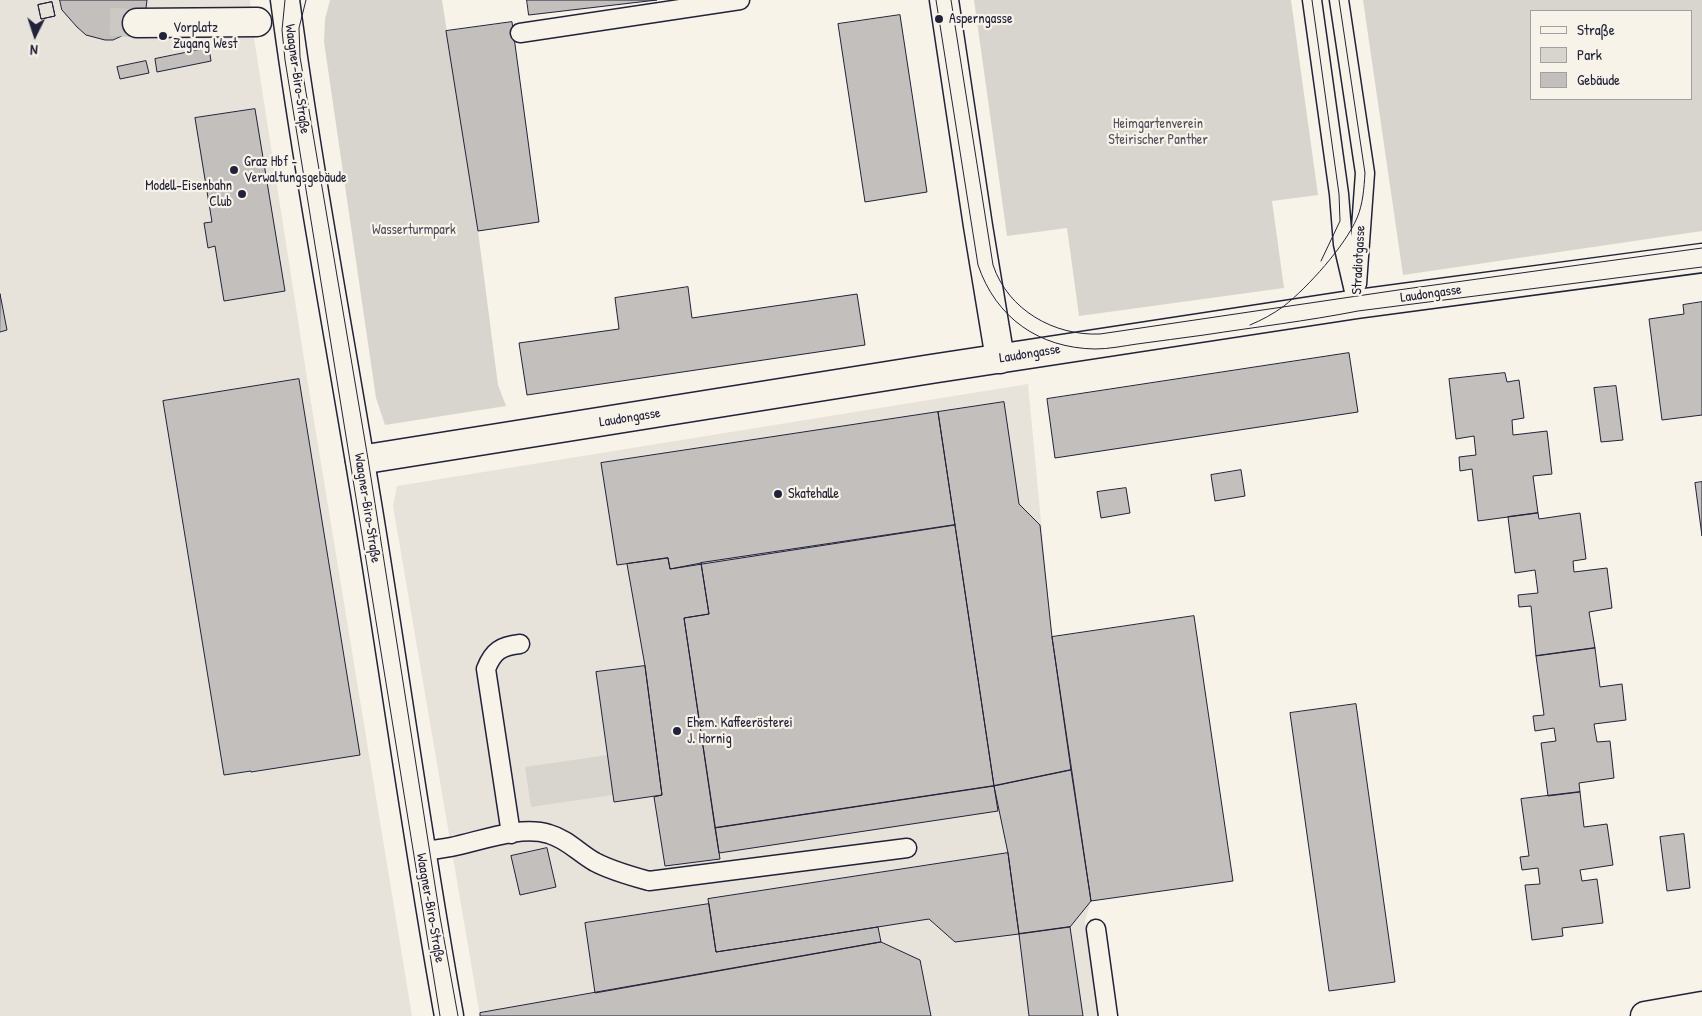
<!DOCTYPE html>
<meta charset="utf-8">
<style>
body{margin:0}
#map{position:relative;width:1702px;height:1016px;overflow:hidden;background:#f7f3e8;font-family:"Patrick Hand",sans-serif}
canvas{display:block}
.legend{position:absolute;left:1530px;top:10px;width:162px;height:90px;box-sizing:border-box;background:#f7f3e8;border:1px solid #a29fa3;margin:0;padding:6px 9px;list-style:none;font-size:15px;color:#22223b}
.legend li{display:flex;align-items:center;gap:10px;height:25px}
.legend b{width:25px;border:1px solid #a29fa3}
.north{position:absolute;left:10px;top:10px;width:50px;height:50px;-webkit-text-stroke:4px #f7f3e8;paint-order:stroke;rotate:184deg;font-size:14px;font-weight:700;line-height:20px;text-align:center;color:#22223b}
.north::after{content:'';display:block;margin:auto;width:18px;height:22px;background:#22223b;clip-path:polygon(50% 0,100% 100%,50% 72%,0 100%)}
</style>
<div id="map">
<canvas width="1702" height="1016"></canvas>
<ul class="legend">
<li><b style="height:6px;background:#f7f3e8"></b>Straße</li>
<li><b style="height:14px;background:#d8d5cf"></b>Park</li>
<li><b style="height:14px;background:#c2bfbd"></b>Gebäude</li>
</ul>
<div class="north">N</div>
</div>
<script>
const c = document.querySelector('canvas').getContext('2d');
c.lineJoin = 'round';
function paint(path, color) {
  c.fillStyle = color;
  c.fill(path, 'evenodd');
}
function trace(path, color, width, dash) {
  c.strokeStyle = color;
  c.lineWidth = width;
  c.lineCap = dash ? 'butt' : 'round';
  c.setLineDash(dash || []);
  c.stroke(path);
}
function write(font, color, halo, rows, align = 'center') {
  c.font = font + ' "Patrick Hand",sans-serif';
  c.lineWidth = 4.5;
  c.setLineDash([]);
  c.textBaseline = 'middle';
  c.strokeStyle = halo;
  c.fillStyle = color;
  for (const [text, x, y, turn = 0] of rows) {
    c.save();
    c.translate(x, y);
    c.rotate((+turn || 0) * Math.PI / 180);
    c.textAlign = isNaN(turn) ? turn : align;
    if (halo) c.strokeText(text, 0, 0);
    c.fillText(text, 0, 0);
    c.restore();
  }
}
paint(new Path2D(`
 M 0,0 L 250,0 L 254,38 L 307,378 L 412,1016 L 0,1016 Z
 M 1028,384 L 1052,637 L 1091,901 L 1085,921 L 1099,1016 L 480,1016 L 393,506 L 397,486 Z`), '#e7e3db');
paint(new Path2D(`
 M 330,0 L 442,0 L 478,231 L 498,385 L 506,406 L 385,425 L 376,398 L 324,42 L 325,19 Z
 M 974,0 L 1291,0 L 1318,195 L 1272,201 L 1284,288 L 1079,316 L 1067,228 L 1007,236 Z
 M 1363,0 L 1702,0 L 1702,231 L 1403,275 ZM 1531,11 L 1691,11 L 1691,99 L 1531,99 Z
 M 607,755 L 613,795 L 531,807 L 525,767 Z`), '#d8d5cf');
const building = new Path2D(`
 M 60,0 L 147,0 L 146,8 L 139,19 L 128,33 L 113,40 L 105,40 L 86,35 L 77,27 L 62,10 Z
 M 527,0 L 657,0 L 529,15 Z
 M 52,2 L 55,16 L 41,19 L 38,5 Z
 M 52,2 L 55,16 L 41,19 L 38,5 Z
 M 900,15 L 927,192 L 865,202 L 838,24 Z
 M 512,22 L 539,222 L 478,231 L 446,31 Z
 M 209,48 L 211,61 L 157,72 L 155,59 Z
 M 146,61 L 149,73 L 120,79 L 117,67 Z
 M 255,109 L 285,291 L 224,301 L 215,246 L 208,248 L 204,223 L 212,222 L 195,118 Z
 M 688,287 L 692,318 L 857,294 L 865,345 L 527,395 L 519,343 L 619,329 L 615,298 Z
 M 0,294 L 7,330 L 0,332 Z
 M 1702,302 L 1702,415 L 1662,420 L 1649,319 L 1684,314 L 1683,305 Z
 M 1349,353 L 1358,412 L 1055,458 L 1047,399 Z
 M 1505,373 L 1507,382 L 1519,380 L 1524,418 L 1512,420 L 1513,435 L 1547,431 L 1552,474 L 1533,476 L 1538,513 L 1478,521 L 1472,469 L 1460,471 L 1459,457 L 1476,455 L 1474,436 L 1456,439 L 1449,379 Z
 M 299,379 L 360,755 L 251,772 L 251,771 L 224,775 L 163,401 Z
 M 1616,386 L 1623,440 L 1601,442 L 1594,388 Z
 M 1004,402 L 1019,504 L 1040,525 L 1052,637 L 1071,770 L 994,786 L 938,412 Z
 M 938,412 L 955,525 L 670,569 L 668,558 L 617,565 L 601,463 Z
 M 1241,470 L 1245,496 L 1215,501 L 1211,475 Z
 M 1702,482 L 1702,536 L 1695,483 Z
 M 1126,488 L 1130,513 L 1101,518 L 1097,492 Z
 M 1538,513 L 1539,519 L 1580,513 L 1586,559 L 1573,561 L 1574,572 L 1607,568 L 1612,608 L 1589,612 L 1595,648 L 1536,656 L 1531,606 L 1519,607 L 1518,595 L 1538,593 L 1535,570 L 1515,573 L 1508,517 Z
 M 955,525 L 994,786 L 715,828 L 684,618 L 709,614 L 701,563 Z
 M 668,558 L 670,569 L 701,563 L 709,614 L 684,618 L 720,859 L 665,866 L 654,797 L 662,795 L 645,666 L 627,564 Z
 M 1194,616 L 1233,881 L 1091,901 L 1052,637 Z
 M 1595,648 L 1600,687 L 1622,684 L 1626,720 L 1594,724 L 1597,742 L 1610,741 L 1614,778 L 1579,783 L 1580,792 L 1548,796 L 1541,743 L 1556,741 L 1554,728 L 1535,731 L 1533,716 L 1544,715 L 1536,656 Z
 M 645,666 L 662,795 L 614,802 L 596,672 Z
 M 1356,704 L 1395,982 L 1329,991 L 1290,713 Z
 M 1071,770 L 1091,901 L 1070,927 L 1019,934 L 1008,853 L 994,786 Z
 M 994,786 L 998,811 L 719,853 L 715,828 Z
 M 1580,792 L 1584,827 L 1607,824 L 1613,865 L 1580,870 L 1582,881 L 1597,879 L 1603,923 L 1562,928 L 1563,936 L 1532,940 L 1525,885 L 1540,884 L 1538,868 L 1522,870 L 1520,857 L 1529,856 L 1521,799 Z
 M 1684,834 L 1690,888 L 1667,891 L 1660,837 Z
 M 547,848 L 556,887 L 520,895 L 511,856 Z
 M 1008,853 L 1019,934 L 955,942 L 929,919 L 716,952 L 708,899 Z
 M 709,904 L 716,952 L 878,927 L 881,942 L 595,993 L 585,923 Z
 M 1070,927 L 1083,1016 L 1029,1016 L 1019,934 Z
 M 881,942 L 920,960 L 931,1016 L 480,1016 L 480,1013 Z`);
paint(building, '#c2bfbd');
trace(building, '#22223b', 1);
trace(new Path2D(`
 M 110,22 L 137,23`), '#ccc9c5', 28, [28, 14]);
const lane = new Path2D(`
 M 1312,0 L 1339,194 L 1343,244 L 1357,304
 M 1339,0 L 1365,173 L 1357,284
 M 520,33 L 740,0
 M 511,834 L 486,669 C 493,651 501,646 520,644
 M 420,851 C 431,850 441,849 451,847 C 481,841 520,825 549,834 C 567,839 579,853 595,862 C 612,871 631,876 649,881 L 907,848
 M 1096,929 L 1108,1016`);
const street = new Path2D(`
 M 944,0 L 978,226 L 1000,359
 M 137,23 L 257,22
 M 360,460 L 931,369 L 1357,304 L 1702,258
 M 1645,1016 L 1702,1006`);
const secondary = new Path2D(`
 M 285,0 C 308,173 341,344 369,516 C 396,682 419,850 449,1016`);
trace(lane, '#22223b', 21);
trace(street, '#22223b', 31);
trace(secondary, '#22223b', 31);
trace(lane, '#f7f3e8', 18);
trace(street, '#f7f3e8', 28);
trace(secondary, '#f7f3e8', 28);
trace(new Path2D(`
 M 285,0 L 282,30 L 285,60 L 440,1016
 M 306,0 L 299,28 L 300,57 L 368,459 L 440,917 L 458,1016
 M 936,0 L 978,265 C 996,318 1039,348 1095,349 C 1109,349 1123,346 1137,344 C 1159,341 1182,338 1204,335 C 1256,327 1307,321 1358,311 L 1702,267
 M 951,0 L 993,265 C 1008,310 1054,336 1100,334 L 1398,290 L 1702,248
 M 1312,0 L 1339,194 L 1340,221 L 1321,261
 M 1250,325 C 1262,320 1273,314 1284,306 C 1308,287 1345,246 1357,218 C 1363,204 1364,188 1365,173 L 1339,0`), '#22223b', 1);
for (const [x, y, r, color] of [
 [939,19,5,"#22223b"],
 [163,36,5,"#22223b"],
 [234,170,5,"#22223b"],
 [242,194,5,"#22223b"],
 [778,494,5,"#22223b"],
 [677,731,5,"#22223b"]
]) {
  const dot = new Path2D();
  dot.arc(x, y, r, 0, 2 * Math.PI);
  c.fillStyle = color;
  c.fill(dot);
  trace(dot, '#f7f3e8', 2);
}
write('14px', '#22223b', '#f7f3e8', [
 ["Asperngasse",949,19],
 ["Vorplatz",173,28],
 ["Zugang West",173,44],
 ["Graz Hbf -",244,162],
 ["Verwaltungsgebäude",244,178],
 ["Modell-Eisenbahn",232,186,"right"],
 ["Club",232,202,"right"],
 ["Skatehalle",788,494],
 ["Ehem. Kaffeerösterei",687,723],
 ["J. Hornig",687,739]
], 'left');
write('14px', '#22223b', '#f7f3e8', [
 ["Waagner-Biro-Straße",297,79,82],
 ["Stradiotgasse",1359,260,-87],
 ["Laudongasse",1431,294,-8],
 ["Laudongasse",1030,354,-9],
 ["Laudongasse",630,418,-9],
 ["Waagner-Biro-Straße",367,508,81],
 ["Waagner-Biro-Straße",430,908,80]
]);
write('14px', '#504f60', '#f7f3e8', [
 ["Heimgartenverein",1158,124],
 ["Steirischer Panther",1158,140],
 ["Wasserturmpark",414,230]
]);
</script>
